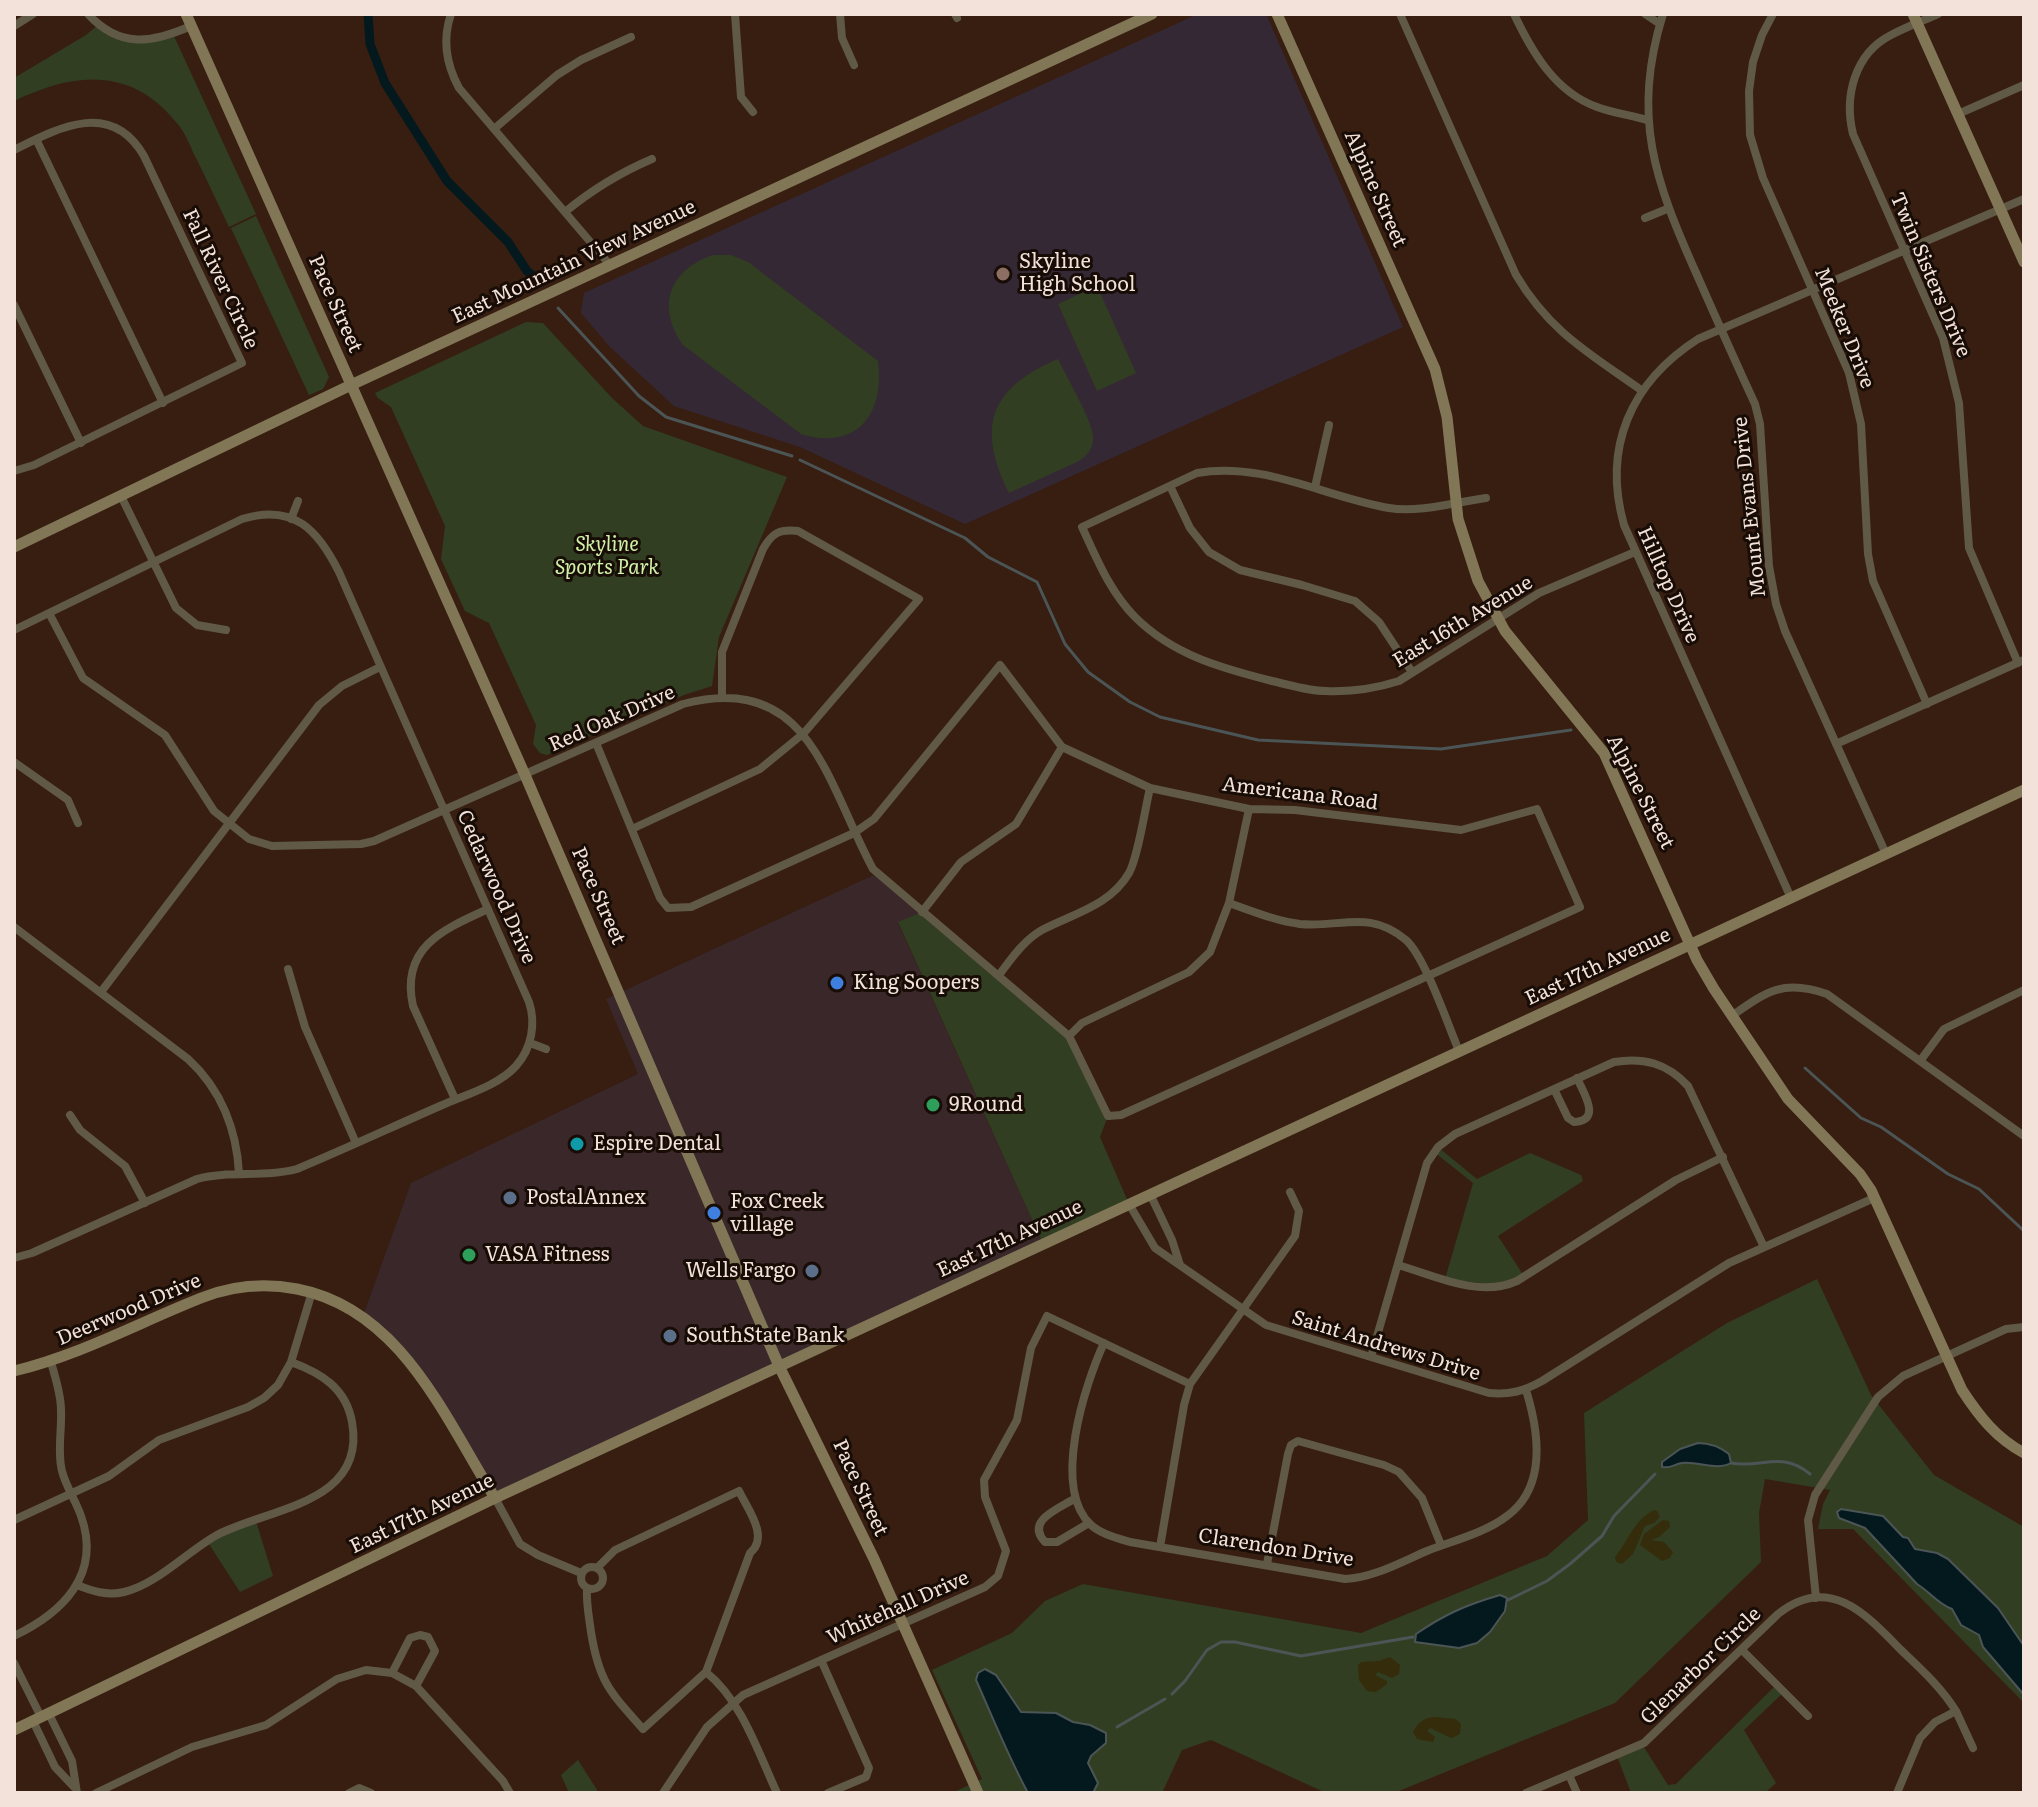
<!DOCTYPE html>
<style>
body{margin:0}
#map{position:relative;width:2038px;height:1807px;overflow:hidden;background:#371e11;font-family:Literata,serif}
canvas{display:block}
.frame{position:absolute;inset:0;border:16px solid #f3e2d9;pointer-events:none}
</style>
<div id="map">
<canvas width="2038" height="1807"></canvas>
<div class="frame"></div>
</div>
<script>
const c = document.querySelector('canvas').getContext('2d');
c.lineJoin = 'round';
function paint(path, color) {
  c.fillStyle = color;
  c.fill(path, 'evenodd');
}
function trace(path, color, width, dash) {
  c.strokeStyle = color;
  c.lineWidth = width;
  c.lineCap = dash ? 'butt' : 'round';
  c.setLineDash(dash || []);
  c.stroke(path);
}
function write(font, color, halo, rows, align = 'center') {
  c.font = font + ' Literata,serif';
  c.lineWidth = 6;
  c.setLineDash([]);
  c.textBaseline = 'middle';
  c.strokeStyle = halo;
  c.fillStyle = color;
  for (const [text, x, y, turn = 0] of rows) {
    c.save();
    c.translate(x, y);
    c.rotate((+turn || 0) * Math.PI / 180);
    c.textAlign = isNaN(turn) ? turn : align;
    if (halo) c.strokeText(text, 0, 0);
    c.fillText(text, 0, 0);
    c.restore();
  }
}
paint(new Path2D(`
 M 878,873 L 922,912 L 898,923 L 1043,1244 L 495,1498 L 426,1386 L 363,1316 L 411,1183 L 638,1074 L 606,999 Z`), '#3a272a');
paint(new Path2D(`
 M 1198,14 L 1266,14 L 1403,327 L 965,524 L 800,447 L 674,406 L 610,347 L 581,313 L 584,293 Z`), '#352835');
paint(new Path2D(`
 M 99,24 L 127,39 L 173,34 L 256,214 L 229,227 C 218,204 208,182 197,160 C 191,149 187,136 180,127 C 134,66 76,71 14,101 L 14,78 L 86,35 Z
 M 256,216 L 329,377 L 323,389 L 309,395 L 231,228 Z
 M 713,255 L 731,255 L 748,262 L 878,361 C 885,414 857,451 801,434 L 683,345 C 656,306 669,270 713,255 Z
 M 1097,286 L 1136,373 L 1097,391 L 1058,304 Z
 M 526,322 L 543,323 L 612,398 L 643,426 L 787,477 L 719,637 L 712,686 L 684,695 L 547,755 L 540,753 L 533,744 L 536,725 L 489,623 L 465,611 L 441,559 L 445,526 L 391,407 L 378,398 L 375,393 Z
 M 1058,359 C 1066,376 1092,420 1093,436 C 1094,449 1087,456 1077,462 L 1009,493 C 976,426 990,388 1058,359 Z
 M 922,912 L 1069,1036 L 1108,1116 L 1100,1137 L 1129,1204 L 1043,1244 L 898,922 Z
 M 1438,1147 L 1477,1179 L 1530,1153 L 1581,1175 L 1583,1181 L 1498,1236 L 1524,1276 L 1504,1286 L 1445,1279 L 1473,1183 L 1434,1152 Z
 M 1817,1279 L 1871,1395 L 1934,1475 L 2024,1527 L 2024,1703 L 1853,1529 L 1818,1529 L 1823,1504 L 1830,1490 L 1765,1479 L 1759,1513 L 1761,1562 L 1615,1703 L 1394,1793 L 1326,1793 L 1211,1740 L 1182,1750 L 1162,1793 L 952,1793 L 982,1779 L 932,1670 L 1012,1633 L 1045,1601 L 1083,1584 L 1361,1633 L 1547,1556 L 1588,1520 L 1584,1413 L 1727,1323 Z
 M 255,1518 L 273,1576 L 240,1592 L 207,1541 Z
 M 1776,1685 L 1784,1692 L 1744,1730 L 1776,1783 L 1765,1793 L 1631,1793 L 1617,1756 L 1642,1744 L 1668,1785 L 1676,1784 Z
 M 578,1760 L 599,1793 L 569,1793 L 561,1775 Z`), '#313e21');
paint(new Path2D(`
 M 1654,1510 L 1657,1511 L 1660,1517 L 1654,1523 L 1645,1526 L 1633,1554 L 1622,1564 L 1616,1562 L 1615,1557 C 1629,1540 1633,1521 1654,1510 Z
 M 1663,1520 L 1669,1521 L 1670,1527 L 1659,1537 L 1651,1540 L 1664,1542 L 1673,1552 L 1670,1558 L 1662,1561 L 1640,1545 L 1644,1534 Z
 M 1390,1657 L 1400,1665 L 1399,1674 L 1392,1678 L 1378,1672 L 1375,1675 L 1387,1681 L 1387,1684 L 1376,1692 L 1367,1691 L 1359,1680 L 1358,1665 L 1361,1662 L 1379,1661 Z
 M 1435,1717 L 1456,1719 L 1461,1724 L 1460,1734 L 1451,1738 L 1430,1728 L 1427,1731 L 1435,1737 L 1433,1742 L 1417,1739 L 1413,1732 C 1418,1722 1424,1718 1435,1717 Z`), '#352c0b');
const water = new Path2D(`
 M 1698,1443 C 1710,1443 1719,1446 1729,1454 L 1731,1463 C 1717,1471 1698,1461 1682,1463 C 1674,1464 1671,1469 1662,1467 L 1662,1462 L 1680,1449 Z
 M 1841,1509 L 1883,1516 L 1903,1537 L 1908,1538 L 1915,1549 L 1937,1553 L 1948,1559 L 1998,1608 L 2024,1646 L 2024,1695 L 1983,1647 L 1979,1635 L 1961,1625 L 1952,1609 C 1938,1604 1930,1592 1917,1584 L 1865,1528 L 1839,1518 L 1837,1512 Z
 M 1500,1595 L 1507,1598 L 1505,1611 L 1490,1632 L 1477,1643 L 1459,1648 L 1415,1642 L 1416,1634 C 1445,1614 1466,1605 1500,1595 Z
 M 985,1669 L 996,1675 L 1021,1712 L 1056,1713 L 1073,1722 L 1090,1725 L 1106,1733 L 1106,1743 L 1091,1756 L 1088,1763 L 1098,1783 L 1093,1793 L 1028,1793 C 1008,1756 993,1718 976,1680 L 978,1673 Z`);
paint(water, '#04191e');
trace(water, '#4c5556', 2);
trace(new Path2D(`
 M 558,308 L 639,396 L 666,417 L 792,456
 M 800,460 L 965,538 L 988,557 L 1037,582 L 1065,644 L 1088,672 L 1130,702 L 1160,717 L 1258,740 L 1441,749 L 1571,730
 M 1805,1068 L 1861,1118 L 1881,1127 L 1948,1174 L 1979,1189 L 2024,1231
 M 1731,1463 C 1762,1469 1781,1450 1810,1474
 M 1508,1600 L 1547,1581 L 1570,1564 L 1602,1536 L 1614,1516 L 1655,1474
 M 1172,1694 L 1185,1681 L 1207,1650 L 1221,1642 L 1235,1642 L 1301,1656 L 1413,1637
 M 1117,1727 L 1165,1699`), '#4c5556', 3);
trace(new Path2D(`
 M 368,14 L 370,44 L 385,83 L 447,181 L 508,242 L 527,271 L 540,281`), '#04191e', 9);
trace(new Path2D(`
 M 88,14 C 120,49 152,43 191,26
 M 451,14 C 442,40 446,64 459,88 L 610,265
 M 735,14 L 741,97 L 753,112
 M 840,14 L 842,38 L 854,65
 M 955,14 L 957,18
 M 1400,14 L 1516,275 C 1550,332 1589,353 1641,390
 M 1514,14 C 1532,52 1555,92 1597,107 C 1613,113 1631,115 1647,120
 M 1645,14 L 1660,24
 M 1663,14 C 1631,117 1655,181 1697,275 C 1716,318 1735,361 1755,404 L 1760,424 L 1769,566 L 1776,604 L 1785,631 L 1886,854
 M 1773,14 L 1762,35 L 1753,62 L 1749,91 L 1750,135 L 1763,178 L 1849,373 L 1861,424 L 1868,554 L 1873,581 L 1927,704
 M 1938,14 C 1922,21 1906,27 1891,35 C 1854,54 1844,97 1853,134 L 1943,338 L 1959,403 L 1969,548 L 2018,663
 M 14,26 L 33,14
 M 1958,114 L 2024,85
 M 494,129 L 557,75 L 581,60 L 631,37
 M 36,139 L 163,403
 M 14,150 C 58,128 111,99 144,156 L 242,363 L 34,465 L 14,471
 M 565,212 C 593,189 619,173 652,159
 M 1645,218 L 1667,209
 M 14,305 L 81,443
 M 1170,486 L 1190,528 L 1209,552 L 1240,570 L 1302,585 L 1355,601 L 1379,622 L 1412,672
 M 1315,487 L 1329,425
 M 121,496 L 176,608 L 197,625 L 226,630
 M 1486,498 C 1456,502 1419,513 1389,508 C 1325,497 1263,461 1197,473 L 1082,527 C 1097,559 1110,592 1135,617 C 1173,655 1221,668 1272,681 C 1290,685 1308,691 1326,691 C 1350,692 1377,688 1399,681 L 1539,593 L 1635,552
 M 291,519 L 298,501
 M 49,613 L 83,678 L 165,735 L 214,811 L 249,839 L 272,846 L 361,844 L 374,841 L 683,704 C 810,671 826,782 873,869 L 1069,1036 L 1108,1116 L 1121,1115 L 1580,907 L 1537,809 L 1461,830 L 1295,810 L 1249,809 L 1150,788 L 1062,747 L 1000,665 L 874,819 L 854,833 L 691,907 L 668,908 L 660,898 L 596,743
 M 14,630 L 242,519 C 294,503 318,530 339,572 L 529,1002 C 536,1023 532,1048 516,1066 C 498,1086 464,1095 440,1106 C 392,1127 345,1149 297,1169 C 264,1178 229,1170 197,1179 L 32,1253 L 14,1258
 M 1836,744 L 2024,660
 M 14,762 L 68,800 L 78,823
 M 632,829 L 760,769 L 804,733 L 919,599 L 798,531 C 779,529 772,533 763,549 L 722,652 L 722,696
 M 1791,898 L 1624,525 C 1602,447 1631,382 1698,339 L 2024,199
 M 1229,903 C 1252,911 1276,921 1300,924 C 1341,928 1369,909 1406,940 C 1425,957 1448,1025 1459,1051
 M 922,912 L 961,862 L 1016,824 L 1062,747
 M 14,927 L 188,1059 C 221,1089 237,1130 239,1174
 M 288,969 L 305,1027 L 356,1143
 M 999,975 C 1011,959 1024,940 1042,930 C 1072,914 1110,906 1129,873 C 1138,857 1145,809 1150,788
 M 101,992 L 319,705 L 342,686 L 380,667
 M 1733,1015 C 1767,991 1784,979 1827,994 L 2024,1136
 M 1069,1036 L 1082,1023 L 1189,972 L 1210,952 L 1229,903 L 1249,809
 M 530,1043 L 546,1049
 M 1920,1061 L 1944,1029 L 2024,990
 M 1554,1089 L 1568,1118 L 1574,1122 C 1602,1120 1584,1094 1577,1078
 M 455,1099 L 413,1006 C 400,947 444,929 488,909
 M 70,1115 L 80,1130 L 125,1166 L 145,1203
 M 1150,1194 L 1172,1240 L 1180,1265
 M 1129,1204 L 1155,1248 L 1266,1325 L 1489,1393 C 1510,1395 1524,1391 1542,1381 L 1729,1263 L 1874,1198
 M 1398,1265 C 1436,1276 1479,1298 1517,1281 L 1676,1180 L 1723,1157
 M 1104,1343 C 1085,1384 1051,1488 1091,1525 C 1101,1534 1117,1538 1130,1542 L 1345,1579 C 1373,1578 1401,1562 1427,1551 C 1452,1541 1485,1533 1507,1516 C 1547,1487 1539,1432 1526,1390
 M 1371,1357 L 1427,1163 L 1438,1147 L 1455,1134 L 1614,1062 C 1643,1057 1667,1063 1688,1086 L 1764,1247
 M 495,1498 L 520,1544 L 538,1555 L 581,1573
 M 1074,1499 C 1058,1509 1025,1521 1045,1542 L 1057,1542 L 1089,1523
 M 14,1520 L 109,1476 L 159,1440 L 248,1407 L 264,1398 L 278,1385 L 291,1362 L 312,1292
 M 1160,1547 L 1184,1405 L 1190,1384 L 1295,1236 L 1299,1211 L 1290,1192
 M 1267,1564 L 1288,1454 L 1291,1445 L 1298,1441 L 1384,1465 L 1399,1472 L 1422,1498 L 1441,1545
 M581 1578a11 11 0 1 1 22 0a11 11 0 1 1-22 0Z
 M 77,1585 C 92,1591 107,1596 124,1592 C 156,1585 188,1551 217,1535 C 268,1508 367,1504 352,1422 C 346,1388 321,1373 291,1362
 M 587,1588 C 586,1603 589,1617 591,1632 C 599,1682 610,1692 643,1729 L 706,1672 L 750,1553 C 770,1537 747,1508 739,1491 L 615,1550 L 597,1568
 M 1816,1598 L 1808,1520 L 1815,1495 L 1878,1397 L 1903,1376 L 2006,1329 L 2024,1327
 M 14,1636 C 62,1613 102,1575 81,1516 C 76,1501 66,1487 62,1471 C 57,1452 62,1430 61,1410 C 61,1394 55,1377 51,1362
 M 1742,1650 L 1808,1716
 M 821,1660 L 869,1768 L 866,1777 L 828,1793
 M 14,1663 L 41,1717
 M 706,1672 C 742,1701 758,1752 777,1793
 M 392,1673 L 410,1638 L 420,1635 L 428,1637 L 435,1651 L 416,1686
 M 1956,1711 L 1973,1748
 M 49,1714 L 72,1761 L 77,1793
 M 33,1721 L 55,1767 L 74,1787
 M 1569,1775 L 1577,1793
 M 96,1793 L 192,1747 L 266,1725 L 337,1679 L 366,1670 L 392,1673 L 416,1686 L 503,1781 L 510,1793
 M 349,1793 L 359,1788 L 371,1793
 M 663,1793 L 707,1727 L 743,1695 L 985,1587 L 998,1576 L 1006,1551 L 985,1497 L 984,1480 L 1017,1420 L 1031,1348 L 1047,1316 L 1190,1384
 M 1526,1793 L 1644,1743 L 1778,1614 C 1829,1573 1867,1615 1901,1650 C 1921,1669 1941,1687 1956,1711 L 1935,1722 L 1920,1738 L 1897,1793`), '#605945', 8);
trace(new Path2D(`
 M 186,14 L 525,775 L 779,1366 L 874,1559 L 978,1793
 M 1277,14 L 1435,369 L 1447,417 L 1458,519 L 1478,581 L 1505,631 L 1604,753 L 1697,960 L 1714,989 L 1788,1099 L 1860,1174 L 1871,1190 L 1962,1390 C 1979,1416 1996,1438 2024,1453
 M 1913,14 L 2024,262
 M 14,547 L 351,385 L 1152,14
 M 14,1371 C 80,1355 138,1323 201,1298 C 231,1286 265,1283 297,1289 C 401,1309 444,1417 495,1498
 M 14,1730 L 495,1498 L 2024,790`), '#817655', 11);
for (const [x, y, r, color] of [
 [1003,274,8,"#8d6e63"],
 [837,983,8,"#3f7fe0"],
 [933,1105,8,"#2e9e5b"],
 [577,1144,8,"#0f9aa8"],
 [510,1198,8,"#5c6f8a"],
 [714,1213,8,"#3f7fe0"],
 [469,1255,8,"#2e9e5b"],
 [812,1271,8,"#5c6f8a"],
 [670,1336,8,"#5c6f8a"]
]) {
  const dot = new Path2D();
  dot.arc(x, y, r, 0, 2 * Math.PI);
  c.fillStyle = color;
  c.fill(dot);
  trace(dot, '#170c06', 3);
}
write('20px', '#f3e2d9', '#170c06', [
 ["Alpine Street",1375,189,66],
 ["East Mountain View Avenue",574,262,-25],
 ["Twin Sisters Drive",1930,275,67],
 ["Fall River Circle",220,279,65],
 ["Pace Street",335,304,66],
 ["Meeker Drive",1844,328,68],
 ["Mount Evans Drive",1750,507,-96],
 ["Hilltop Drive",1668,585,66],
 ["East 16th Avenue",1463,622,-31],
 ["Red Oak Drive",612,719,-24],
 ["Alpine Street",1640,792,63],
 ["Americana Road",1300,794,7],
 ["Cedarwood Drive",496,887,66],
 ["Pace Street",598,896,66],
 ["East 17th Avenue",1598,967,-25],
 ["East 17th Avenue",1010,1239,-25],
 ["Deerwood Drive",129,1310,-23],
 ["Saint Andrews Drive",1386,1346,17],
 ["Pace Street",860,1488,65],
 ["East 17th Avenue",422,1514,-26],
 ["Clarendon Drive",1276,1548,9],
 ["Whitehall Drive",898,1608,-24],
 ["Glenarbor Circle",1701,1666,-44]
]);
write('20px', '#f3e2d9', '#170c06', [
 ["Skyline",1019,262],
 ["High School",1019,285],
 ["King Soopers",853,983],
 ["9Round",949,1105],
 ["Espire Dental",593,1144],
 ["PostalAnnex",526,1198],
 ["Fox Creek",730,1202],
 ["village",730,1225],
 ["VASA Fitness",485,1255],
 ["Wells Fargo",796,1271,"right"],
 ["SouthState Bank",686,1336]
], 'left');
write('italic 20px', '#d0f2a8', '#170c06', [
 ["Skyline",607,545],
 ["Sports Park",607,568]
]);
</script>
